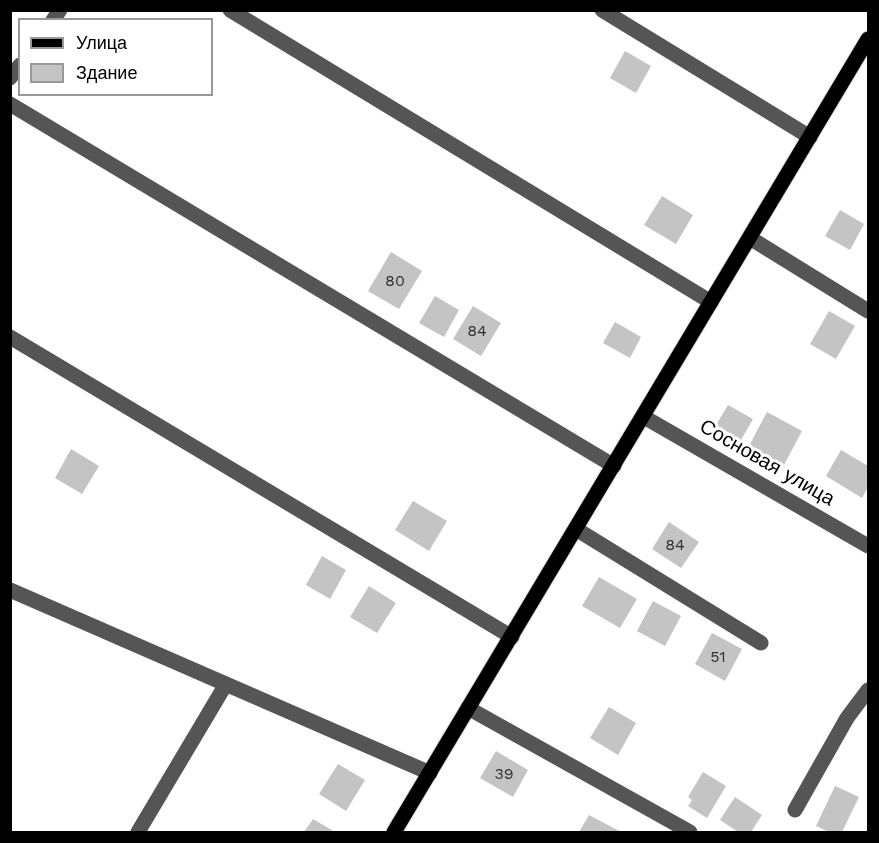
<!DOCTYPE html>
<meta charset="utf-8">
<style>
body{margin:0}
#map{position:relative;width:879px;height:843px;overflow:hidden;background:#fff;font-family:"Work Sans",sans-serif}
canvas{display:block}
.frame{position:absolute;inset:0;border:12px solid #000;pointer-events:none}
.legend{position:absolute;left:18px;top:18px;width:195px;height:78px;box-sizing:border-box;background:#fff;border:2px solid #999;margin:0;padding:8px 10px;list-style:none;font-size:18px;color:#000}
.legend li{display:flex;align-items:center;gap:12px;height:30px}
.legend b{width:30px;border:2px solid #999}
</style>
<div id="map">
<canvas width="879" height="843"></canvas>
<div class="frame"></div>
<ul class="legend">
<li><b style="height:8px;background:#000"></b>Улица</li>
<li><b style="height:16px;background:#c4c4c4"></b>Здание</li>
</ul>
</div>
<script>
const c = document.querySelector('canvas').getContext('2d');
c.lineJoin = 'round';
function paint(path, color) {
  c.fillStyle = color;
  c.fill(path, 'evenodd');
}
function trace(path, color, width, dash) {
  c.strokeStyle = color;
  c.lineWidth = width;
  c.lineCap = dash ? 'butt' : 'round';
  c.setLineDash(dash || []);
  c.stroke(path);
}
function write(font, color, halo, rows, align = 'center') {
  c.font = font + ' "Work Sans",sans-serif';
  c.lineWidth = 6;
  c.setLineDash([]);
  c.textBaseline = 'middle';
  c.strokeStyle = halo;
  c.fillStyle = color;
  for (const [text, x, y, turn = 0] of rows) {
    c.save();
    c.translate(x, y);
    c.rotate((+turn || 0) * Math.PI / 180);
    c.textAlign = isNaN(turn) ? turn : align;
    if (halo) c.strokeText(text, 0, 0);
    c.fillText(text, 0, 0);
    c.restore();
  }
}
paint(new Path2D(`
 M 625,51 L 651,66 L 636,93 L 610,78 Z
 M 662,196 L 693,215 L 676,244 L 644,225 Z
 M 840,210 L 864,224 L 850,250 L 825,236 Z
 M 391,252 L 422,271 L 399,309 L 368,291 Z
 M 435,296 L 459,310 L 444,337 L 419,323 Z
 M 473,306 L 501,323 L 481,356 L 453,339 Z
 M 829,311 L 855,326 L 836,359 L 810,344 Z
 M 615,322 L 641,337 L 630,358 L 603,343 Z
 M 728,405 L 753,419 L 741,440 L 716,425 Z
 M 767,412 L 802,431 L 784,465 L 749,446 Z
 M 71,449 L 99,466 L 82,494 L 55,478 Z
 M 841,450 L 868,466 L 868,487 L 862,498 L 826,476 Z
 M 413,501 L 447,521 L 429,551 L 395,530 Z
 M 669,522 L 699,542 L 681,568 L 652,549 Z
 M 322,556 L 346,570 L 330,599 L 306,585 Z
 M 599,577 L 637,599 L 620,628 L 582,606 Z
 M 369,586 L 396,603 L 377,633 L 350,617 Z
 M 653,601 L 681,616 L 665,646 L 637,631 Z
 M 712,633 L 742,649 L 725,681 L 695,664 Z
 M 609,707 L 636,723 L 618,755 L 590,738 Z
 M 496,751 L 528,770 L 513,797 L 480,778 Z
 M 338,764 L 365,780 L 346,811 L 319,794 Z
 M 703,772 L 726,786 L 707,818 L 688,806 L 692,800 L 688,797 Z
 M 835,786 L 859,797 L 842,832 L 829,832 L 816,826 Z
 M 735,797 L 762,815 L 751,832 L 738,832 L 720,820 Z
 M 589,815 L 621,832 L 579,832 Z
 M 313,819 L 335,832 L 304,832 Z`), '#c4c4c4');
const major = new Path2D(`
 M 394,832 L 868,39`);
trace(major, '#dbdbdb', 17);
trace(new Path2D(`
 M 230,10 L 711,302
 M 602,10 L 810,137
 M 53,20 L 60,10
 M 10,78 L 20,65
 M 10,104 L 614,466
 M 750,238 L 868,311
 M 10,337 L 512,637
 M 644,417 L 868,546
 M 576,529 L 761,643
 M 10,590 L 430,773
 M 468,708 L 690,832
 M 795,810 L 847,718 L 868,690
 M 138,832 L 226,684`), '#555', 15);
trace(major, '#000', 15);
write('16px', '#313131', null, [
 ["80",395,281],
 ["84",477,331],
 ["84",675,545],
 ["51",718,657],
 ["39",504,774]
]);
write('20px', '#000', '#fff', [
 ["Сосновая улица",767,463,30]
]);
</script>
